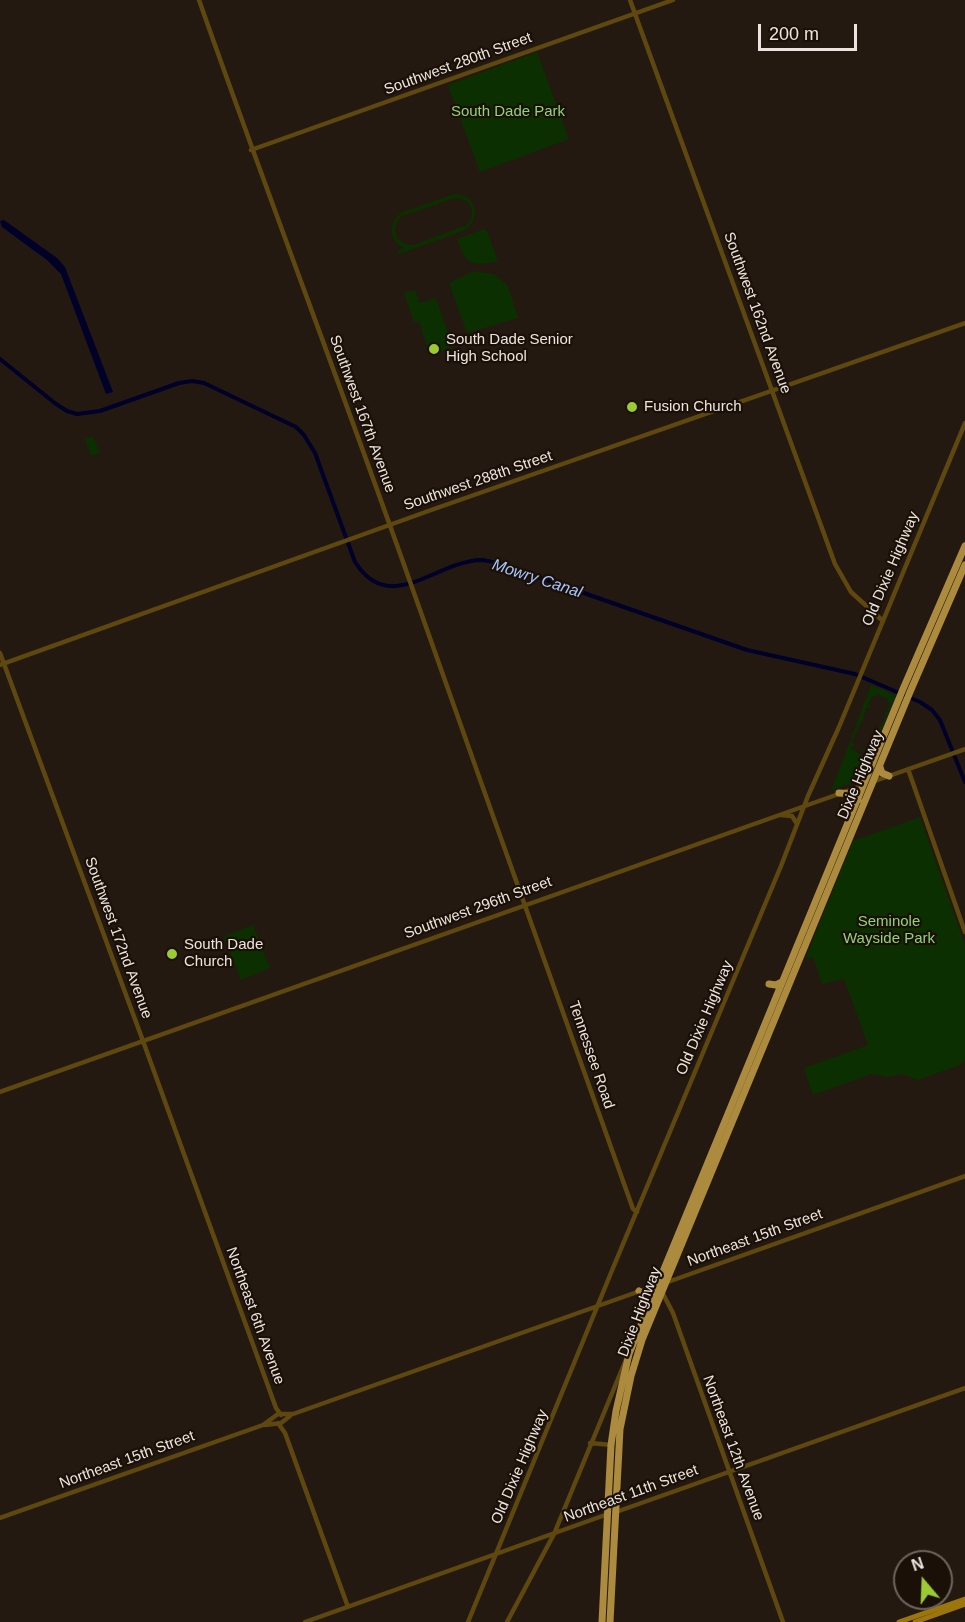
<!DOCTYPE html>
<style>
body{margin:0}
#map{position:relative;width:965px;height:1622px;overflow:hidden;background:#241911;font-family:Arial,sans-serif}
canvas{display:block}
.north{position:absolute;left:893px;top:1550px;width:60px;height:60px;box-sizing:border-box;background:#1a1008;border:2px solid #6e655e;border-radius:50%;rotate:341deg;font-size:16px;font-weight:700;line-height:24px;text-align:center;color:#ece4de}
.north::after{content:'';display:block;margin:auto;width:21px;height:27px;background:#9bcb33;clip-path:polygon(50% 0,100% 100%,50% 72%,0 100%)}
.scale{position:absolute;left:758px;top:24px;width:99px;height:27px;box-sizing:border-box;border:3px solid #ece4de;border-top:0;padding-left:8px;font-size:18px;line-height:21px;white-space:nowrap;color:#ece4de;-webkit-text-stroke:4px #1a1008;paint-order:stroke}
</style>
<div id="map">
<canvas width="965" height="1622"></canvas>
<div class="north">N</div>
<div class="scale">200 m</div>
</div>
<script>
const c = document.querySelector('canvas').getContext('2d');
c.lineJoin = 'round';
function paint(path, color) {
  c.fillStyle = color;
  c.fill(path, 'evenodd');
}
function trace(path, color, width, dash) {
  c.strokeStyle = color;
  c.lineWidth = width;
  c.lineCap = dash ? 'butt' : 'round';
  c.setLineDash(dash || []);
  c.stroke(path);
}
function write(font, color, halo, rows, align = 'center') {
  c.font = font + ' Arial,sans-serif';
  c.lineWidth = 4.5;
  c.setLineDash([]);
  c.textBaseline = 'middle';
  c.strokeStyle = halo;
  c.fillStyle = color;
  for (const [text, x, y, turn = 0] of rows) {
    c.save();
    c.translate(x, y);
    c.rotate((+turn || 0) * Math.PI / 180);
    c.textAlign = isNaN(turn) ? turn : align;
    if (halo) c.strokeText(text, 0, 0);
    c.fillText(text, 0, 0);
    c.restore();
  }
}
paint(new Path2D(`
 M 537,52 L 569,139 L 480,172 L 448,85 Z
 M 454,194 C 477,193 483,221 463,231 L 399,254 L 397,251 L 404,248 C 388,240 387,221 403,212 ZM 454,198 C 470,197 478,212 467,225 L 413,245 C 402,245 395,239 395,228 L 400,217 Z
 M 484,229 L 487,231 L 498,261 C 472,267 466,265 457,239 Z
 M 474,271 L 494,274 L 508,286 L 518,318 L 467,333 L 449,283 Z
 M 415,290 L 420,303 L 436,298 L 453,347 L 430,355 L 419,321 L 414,322 L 404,293 Z
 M 93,436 L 100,453 L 91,456 L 85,439 Z
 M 871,685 L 896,695 L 871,755 L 857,748 L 859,746 L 859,748 L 867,752 L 868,749 L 871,750 L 875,741 L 872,740 L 876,739 L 880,727 L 878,726 L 881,726 L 886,714 L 884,712 L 887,712 L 890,703 L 887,702 L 888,699 L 877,694 L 875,697 L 872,696 L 868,705 L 871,706 L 870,708 L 867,707 L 863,718 L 865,721 L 862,720 L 852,742 L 850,741 Z
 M 850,742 L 855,744 L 851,749 L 869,760 L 860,780 L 831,790 Z
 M 920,817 L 965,945 L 965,1060 L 960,1065 L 918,1080 L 902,1074 L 888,1077 L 872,1074 L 813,1095 L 804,1068 L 868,1045 L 844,979 L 822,984 L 813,957 L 805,959 L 853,841 Z
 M 253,925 L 270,968 L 241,980 L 224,936 Z`), '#0c2f00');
paint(new Path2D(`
 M 4,220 L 57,258 L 65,267 L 113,392 L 106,394 L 61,274 L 47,260 L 2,227 L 0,221 Z`), '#000028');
trace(new Path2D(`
 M 0,359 L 56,404 L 67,411 L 77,414 L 100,411 L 179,383 L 192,381 L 204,383 L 296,427 L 304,435 L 315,453 L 355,562 C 390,617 436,561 481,560 C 486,560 491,562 495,562 L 747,650 L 855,674 L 920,702 L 932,710 L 940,720 L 965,782`), '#000028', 4);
trace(new Path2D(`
 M 199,0 C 267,193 340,384 408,576 C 483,787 557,999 633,1209 L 637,1212
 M 630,0 L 835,564 L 851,592 L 883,621
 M 251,150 L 673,0
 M 0,653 L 143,1041 L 276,1408 L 281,1415
 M 0,665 L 434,509 L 965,323
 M 908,769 L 965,932
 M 872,782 L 965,749
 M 781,815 L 792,816 L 797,824
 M 0,1092 L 864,785
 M 665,1283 L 965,1176
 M 661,1290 L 673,1313 L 783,1622
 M 278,1423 L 285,1433 L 348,1607
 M 265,1425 L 281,1423 L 290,1416
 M 590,1443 L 612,1445
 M 616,1512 L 965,1388
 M 0,1518 L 263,1425 L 278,1414 L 293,1414 L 657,1285
 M 305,1622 L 608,1514
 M 468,1622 L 613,1268 L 781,866 L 808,796 L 839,727 L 965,423
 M 507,1622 L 554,1534 L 627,1357`), '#5f480f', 4.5);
trace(new Path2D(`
 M 899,1622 L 965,1599
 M 915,1622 L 965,1604`), '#9c760d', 5);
trace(new Path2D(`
 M 880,767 L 882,773 L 889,776
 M 839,793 L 854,794 L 858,800
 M 769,984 L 776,985 L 782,982
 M 639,1291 L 646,1296 L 649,1302
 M 602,1622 L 611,1445 L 616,1411 L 629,1354 L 903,689 L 965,546
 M 610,1622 L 620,1429 L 631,1376 L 642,1340 L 910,692 L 965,565`), '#ac8b3e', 7);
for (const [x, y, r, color] of [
 [434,349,6,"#9bcb33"],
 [632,407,6,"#9bcb33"],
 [172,954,6,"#9bcb33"]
]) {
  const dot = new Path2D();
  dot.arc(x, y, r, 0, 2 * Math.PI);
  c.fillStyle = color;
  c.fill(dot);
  trace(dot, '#1a1008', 2);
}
write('15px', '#ece4de', '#1a1008', [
 ["Southwest 280th Street",458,64,-20],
 ["Southwest 162nd Avenue",757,313,70],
 ["Southwest 167th Avenue",362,414,70],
 ["Southwest 288th Street",478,481,-19],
 ["Old Dixie Highway",891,569,-67],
 ["Dixie Highway",861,775,-67],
 ["Southwest 296th Street",478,908,-20],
 ["Southwest 172nd Avenue",118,938,70],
 ["Old Dixie Highway",705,1018,-67],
 ["Tennessee Road",591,1055,71],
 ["Northeast 15th Street",755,1238,-20],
 ["Dixie Highway",640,1312,-69],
 ["Northeast 6th Avenue",255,1316,70],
 ["Northeast 12th Avenue",733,1448,70],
 ["Northeast 15th Street",127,1460,-20],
 ["Old Dixie Highway",520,1467,-67],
 ["Northeast 11th Street",631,1494,-20]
]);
write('15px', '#8fd478', '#1a1008', [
 ["South Dade Park",508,112],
 ["Seminole",889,922],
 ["Wayside Park",889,939]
]);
write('15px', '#ece4de', '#1a1008', [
 ["South Dade Senior",446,340],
 ["High School",446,357],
 ["Fusion Church",644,407],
 ["South Dade",184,945],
 ["Church",184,962]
], 'left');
write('italic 16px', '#a9c6ff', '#1a1008', [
 ["Mowry Canal",537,579,18]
]);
</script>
